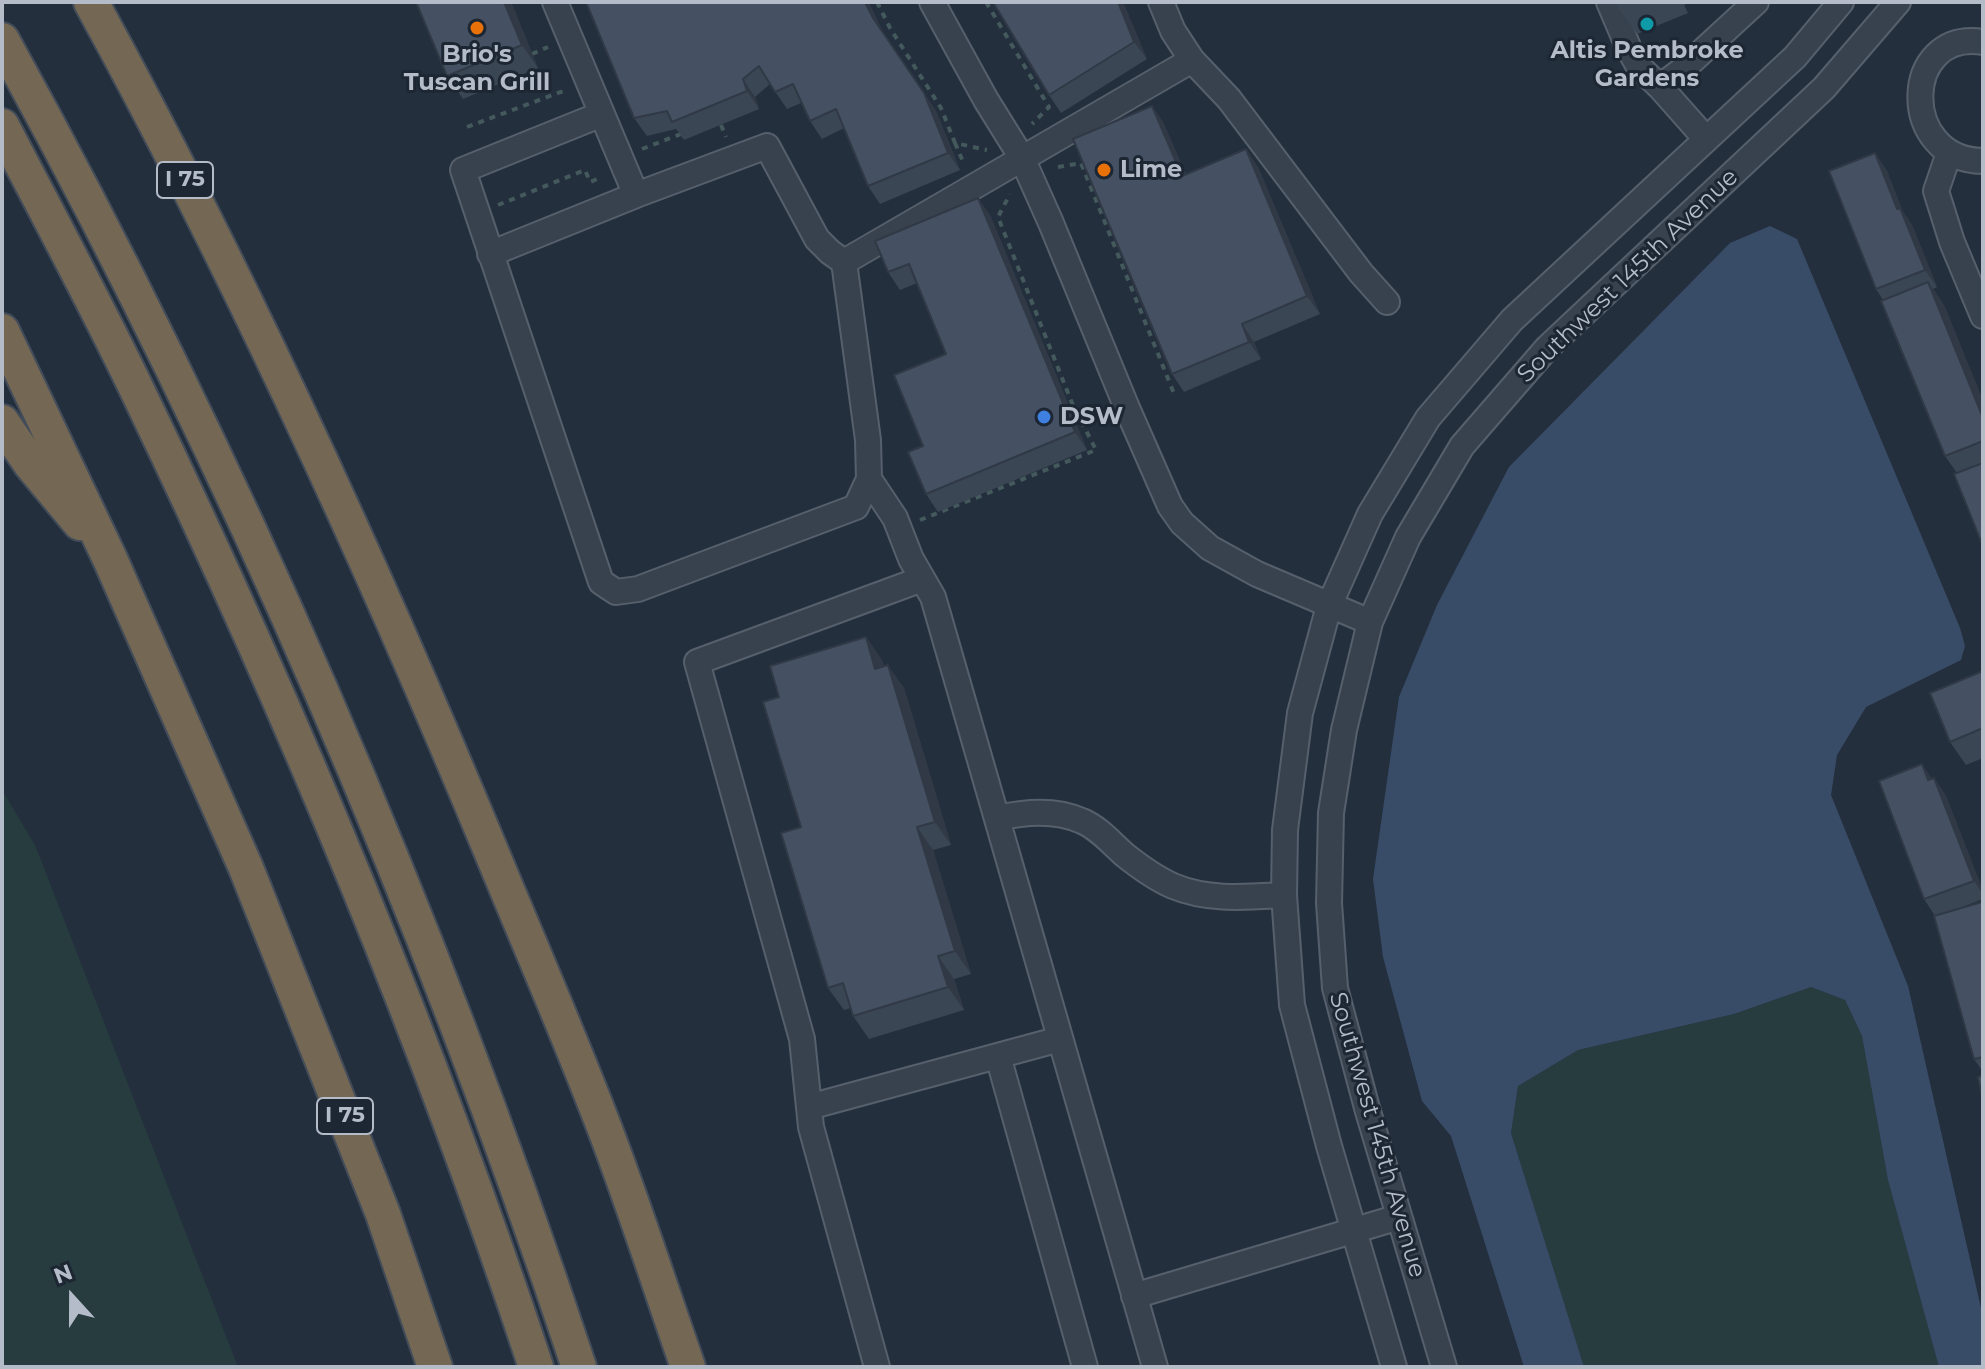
<!DOCTYPE html>
<style>
body{margin:0}
#map{position:relative;width:1985px;height:1369px;overflow:hidden;background:#242f3e;font-family:Montserrat,sans-serif}
canvas{display:block}
.frame{position:absolute;inset:0;border:4px solid #b4bcc9;pointer-events:none}
.north{position:absolute;left:32px;top:1257px;width:80px;height:80px;-webkit-text-stroke:6px #1d2633;paint-order:stroke;rotate:339deg;font-size:22px;font-weight:700;line-height:32px;text-align:center;color:#b4bcc9}
.north::after{content:'';display:block;margin:auto;width:28px;height:36px;background:#b4bcc9;clip-path:polygon(50% 0,100% 100%,50% 72%,0 100%)}
</style>
<div id="map">
<canvas width="1985" height="1369"></canvas>
<div class="frame"></div>
<div class="north">N</div>
</div>
<script>
const c = document.querySelector('canvas').getContext('2d');
c.lineJoin = 'round';
function paint(path, color) {
  c.fillStyle = color;
  c.fill(path, 'evenodd');
}
function trace(path, color, width, dash) {
  c.strokeStyle = color;
  c.lineWidth = width;
  c.lineCap = dash ? 'butt' : 'round';
  c.setLineDash(dash || []);
  c.stroke(path);
}
function write(font, color, halo, rows, align = 'center') {
  c.font = font + ' Montserrat,sans-serif';
  c.lineWidth = 6;
  c.setLineDash([]);
  c.textBaseline = 'middle';
  c.strokeStyle = halo;
  c.fillStyle = color;
  for (const [text, x, y, turn = 0] of rows) {
    c.save();
    c.translate(x, y);
    c.rotate((+turn || 0) * Math.PI / 180);
    c.textAlign = isNaN(turn) ? turn : align;
    if (halo) c.strokeText(text, 0, 0);
    c.fillText(text, 0, 0);
    c.restore();
  }
}
paint(new Path2D(`
 M 2,790 L 35,845 L 238,1367 L 2,1367 Z
 M 1811,987 L 1845,1000 L 1862,1036 L 1888,1180 L 1939,1367 L 1584,1367 L 1511,1133 L 1518,1086 L 1578,1050 L 1734,1014 Z`), '#263c3f');
paint(new Path2D(`
 M 1770,226 L 1797,239 L 1960,628 L 1965,646 L 1961,660 L 1866,707 L 1837,755 L 1831,795 L 1908,986 L 1983,1317 L 1983,1367 L 1939,1367 L 1888,1180 L 1862,1036 L 1845,1000 L 1811,987 L 1734,1014 L 1578,1050 L 1518,1086 L 1511,1133 L 1584,1367 L 1524,1367 L 1451,1136 L 1422,1101 L 1383,957 L 1373,879 L 1399,697 L 1437,605 L 1509,467 L 1730,243 Z`), '#394c67');
const minor = new Path2D(`
 M 555,2 L 636,195
 M 932,2 L 986,100 L 1022,158 L 1051,223 L 1127,408 L 1170,506 L 1182,523 L 1210,548 L 1257,574 L 1370,622
 M 1161,2 L 1173,31 L 1192,60 L 1229,99 L 1361,273 L 1387,302
 M 1609,2 L 1629,49 L 1639,67 L 1660,87 L 1681,71 L 1756,2
 M 1983,42 C 1901,29 1898,160 1983,161
 M 1660,87 L 1706,139
 M 1949,153 L 1936,191 L 1952,242 L 1983,316
 M 490,254 L 636,195 L 767,146 L 817,239 L 830,252 L 844,262 L 868,440 L 869,479 L 856,507 L 638,589 L 616,592 L 601,582 L 463,170 L 602,114
 M 844,262 L 1192,60
 M 869,479 L 895,518 L 911,559 L 933,597 L 1155,1367
 M 997,818 C 1025,812 1055,809 1082,821 C 1099,828 1112,844 1126,856 C 1140,867 1157,879 1173,886 C 1209,901 1247,897 1284,895
 M 998,1056 L 1085,1367
 M 809,1107 L 1060,1039
 M 1134,1296 L 1399,1217
 M 877,1367 L 811,1127 L 802,1039 L 697,662 L 922,579
 M 1394,1367 L 1329,1146 L 1292,1005 L 1284,895 L 1285,830 L 1300,713 L 1329,606 L 1370,514 L 1428,418 L 1512,320 L 1795,57 L 1841,2
 M 1444,1367 L 1367,1108 L 1335,988 L 1329,903 L 1331,813 L 1344,730 L 1370,622 L 1408,537 L 1462,446 L 1547,348 L 1824,88 L 1898,2`);
const highway = new Path2D(`
 M 91,2 C 243,280 375,570 496,863 C 534,955 574,1047 609,1140 C 637,1215 662,1292 688,1367
 M 2,40 C 234,461 428,911 579,1367
 M 2,126 C 48,215 95,302 138,392 C 290,708 426,1034 536,1367
 M 2,331 L 110,559 L 246,868 L 383,1214 L 435,1367
 M 2,422 L 30,463 L 80,523`);
trace(minor, '#565f6c', 28);
trace(highway, '#434c59', 38);
trace(new Path2D(`
 M 877,2 L 890,28 L 941,108 L 955,143 L 987,150
 M 986,2 L 1049,107 L 1032,124
 M 532,54 L 548,47
 M 721,125 L 726,137
 M 467,127 L 566,90
 M 955,143 L 964,164
 M 642,149 L 681,134
 M 1058,167 L 1081,163 L 1175,396
 M 498,205 L 585,170 L 590,182 L 602,177
 M 920,520 L 1096,450 L 1072,403 L 998,217 L 1010,194`), '#44595c', 4, [6, 6]);
trace(minor, '#38414e', 24);
trace(highway, '#746855', 34);
paint(new Path2D(`
 M 511,2 L 538,68 L 463,99 L 447,76 Z
 M 586,2 L 885,36 L 936,111 L 960,170 L 880,204 L 868,186 L 844,128 L 822,139 L 810,121 L 801,103 L 787,109 L 770,84 L 755,97 L 759,109 L 684,140 L 676,129 L 647,136 L 634,118 Z
 M 1123,2 L 1147,59 L 1061,113 L 1049,95 Z
 M 1614,2 L 1692,2 L 1684,5 L 1688,13 L 1637,34 Z
 M 1152,106 L 1164,124 L 1186,175 L 1258,167 L 1320,314 L 1254,342 L 1261,359 L 1184,392 L 1172,374 Z
 M 1875,153 L 1887,171 L 1903,212 L 1912,225 L 1937,287 L 1933,289 L 1944,305 L 1983,401 L 1983,546 L 1957,473 L 1945,456 L 1883,300 L 1876,289 Z
 M 990,215 L 1087,450 L 938,512 L 926,494 L 923,446 L 946,354 L 917,283 L 900,290 L 888,272 Z
 M 866,637 L 882,660 L 884,666 L 904,688 L 951,845 L 933,850 L 971,974 L 954,979 L 964,1010 L 869,1039 L 853,1016 L 851,1008 L 844,1010 L 828,988 L 779,697 Z
 M 1983,671 L 1983,758 L 1966,765 L 1950,742 Z
 M 1934,778 L 1946,796 L 1983,891 L 1983,899 L 1949,912 L 1983,904 L 1983,1072 L 1974,1059 L 1935,916 L 1924,899 L 1932,779 Z`), '#3b4654');
paint(new Path2D(`
 M 504,2 L 511,2 L 538,68 L 522,45 Z
 M 865,2 L 869,2 L 885,36 L 936,111 L 960,170 L 948,153 L 873,18 Z
 M 1118,2 L 1123,2 L 1147,59 L 1134,42 Z
 M 743,79 L 755,97 L 759,109 L 747,91 Z
 M 1152,106 L 1164,124 L 1194,194 L 1182,176 Z
 M 1246,149 L 1258,167 L 1320,314 L 1307,296 Z
 M 1875,153 L 1887,171 L 1903,212 L 1912,225 L 1937,287 L 1925,270 L 1897,209 Z
 M 978,198 L 990,215 L 1087,450 L 1075,432 Z
 M 1928,282 L 1944,305 L 1983,401 L 1983,418 Z
 M 1242,324 L 1254,342 L 1261,359 L 1249,342 Z
 M 866,637 L 882,660 L 891,692 L 875,669 Z
 M 888,665 L 904,688 L 951,845 L 935,822 Z
 M 1922,764 L 1934,782 L 1928,780 Z
 M 1934,778 L 1946,796 L 1983,891 L 1983,894 L 1974,881 Z
 M 917,827 L 933,850 L 971,974 L 955,951 Z
 M 938,956 L 954,979 L 964,1010 L 948,987 Z`), '#303945');
const building = new Path2D(`
 M 416,2 L 504,2 L 522,45 L 447,76 Z
 M 586,2 L 865,2 L 873,18 L 924,93 L 948,153 L 868,186 L 836,109 L 810,121 L 793,84 L 775,92 L 759,66 L 743,79 L 747,91 L 672,122 L 667,111 L 634,118 Z
 M 993,2 L 1118,2 L 1134,42 L 1049,95 Z
 M 1152,106 L 1182,176 L 1246,149 L 1307,296 L 1242,324 L 1249,342 L 1172,374 L 1073,139 Z
 M 1875,153 L 1897,209 L 1900,208 L 1925,270 L 1876,289 L 1829,171 Z
 M 978,198 L 1075,432 L 926,494 L 908,452 L 923,446 L 894,375 L 946,354 L 909,264 L 888,272 L 875,241 Z
 M 1928,282 L 1983,418 L 1983,441 L 1945,456 L 1881,301 Z
 M 1983,463 L 1983,546 L 1954,474 Z
 M 866,637 L 875,669 L 888,665 L 935,822 L 917,827 L 955,951 L 938,956 L 948,987 L 853,1016 L 843,983 L 828,988 L 781,833 L 801,827 L 763,702 L 779,697 L 770,666 Z
 M 1983,671 L 1983,728 L 1950,742 L 1930,693 Z
 M 1922,764 L 1928,780 L 1934,778 L 1974,881 L 1924,899 L 1879,781 Z
 M 1982,902 L 1983,1057 L 1974,1059 L 1934,916 Z
 M 1983,1076 L 1983,1099 L 1978,1077 Z`);
paint(building, '#455162');
trace(building, '#303945', 2);
for (const [x, y, r, color] of [
 [1647,24,8,"#0f9aa8"],
 [477,28,8,"#e8710a"],
 [1104,170,8,"#e8710a"],
 [1044,417,8,"#3f7fe0"]
]) {
  const dot = new Path2D();
  dot.arc(x, y, r, 0, 2 * Math.PI);
  c.fillStyle = color;
  c.fill(dot);
  trace(dot, '#1d2633', 3);
}
for (const [x, y, w] of [
 [185,180,56],
 [345,1116,56]
]) {
  const box = new Path2D();
  box.roundRect(x - w / 2, y - 18, w, 36, 6);
  c.fillStyle = '#1d2633';
  c.fill(box);
  trace(box, '#b4bcc9', 2);
}
write('bold 22px', '#b4bcc9', null, [
 ["I 75",185,180],
 ["I 75",345,1116]
]);
write('bold 24px', '#b4bcc9', '#1d2633', [
 ["Altis Pembroke",1647,51],
 ["Gardens",1647,79],
 ["Brio's",477,55],
 ["Tuscan Grill",477,83],
 ["Lime",1120,170,"left"],
 ["DSW",1060,417,"left"]
]);
write('24px', '#b4bcc9', '#1d2633', [
 ["Southwest 145th Avenue",1628,276,-44],
 ["Southwest 145th Avenue",1377,1135,74]
]);
</script>
